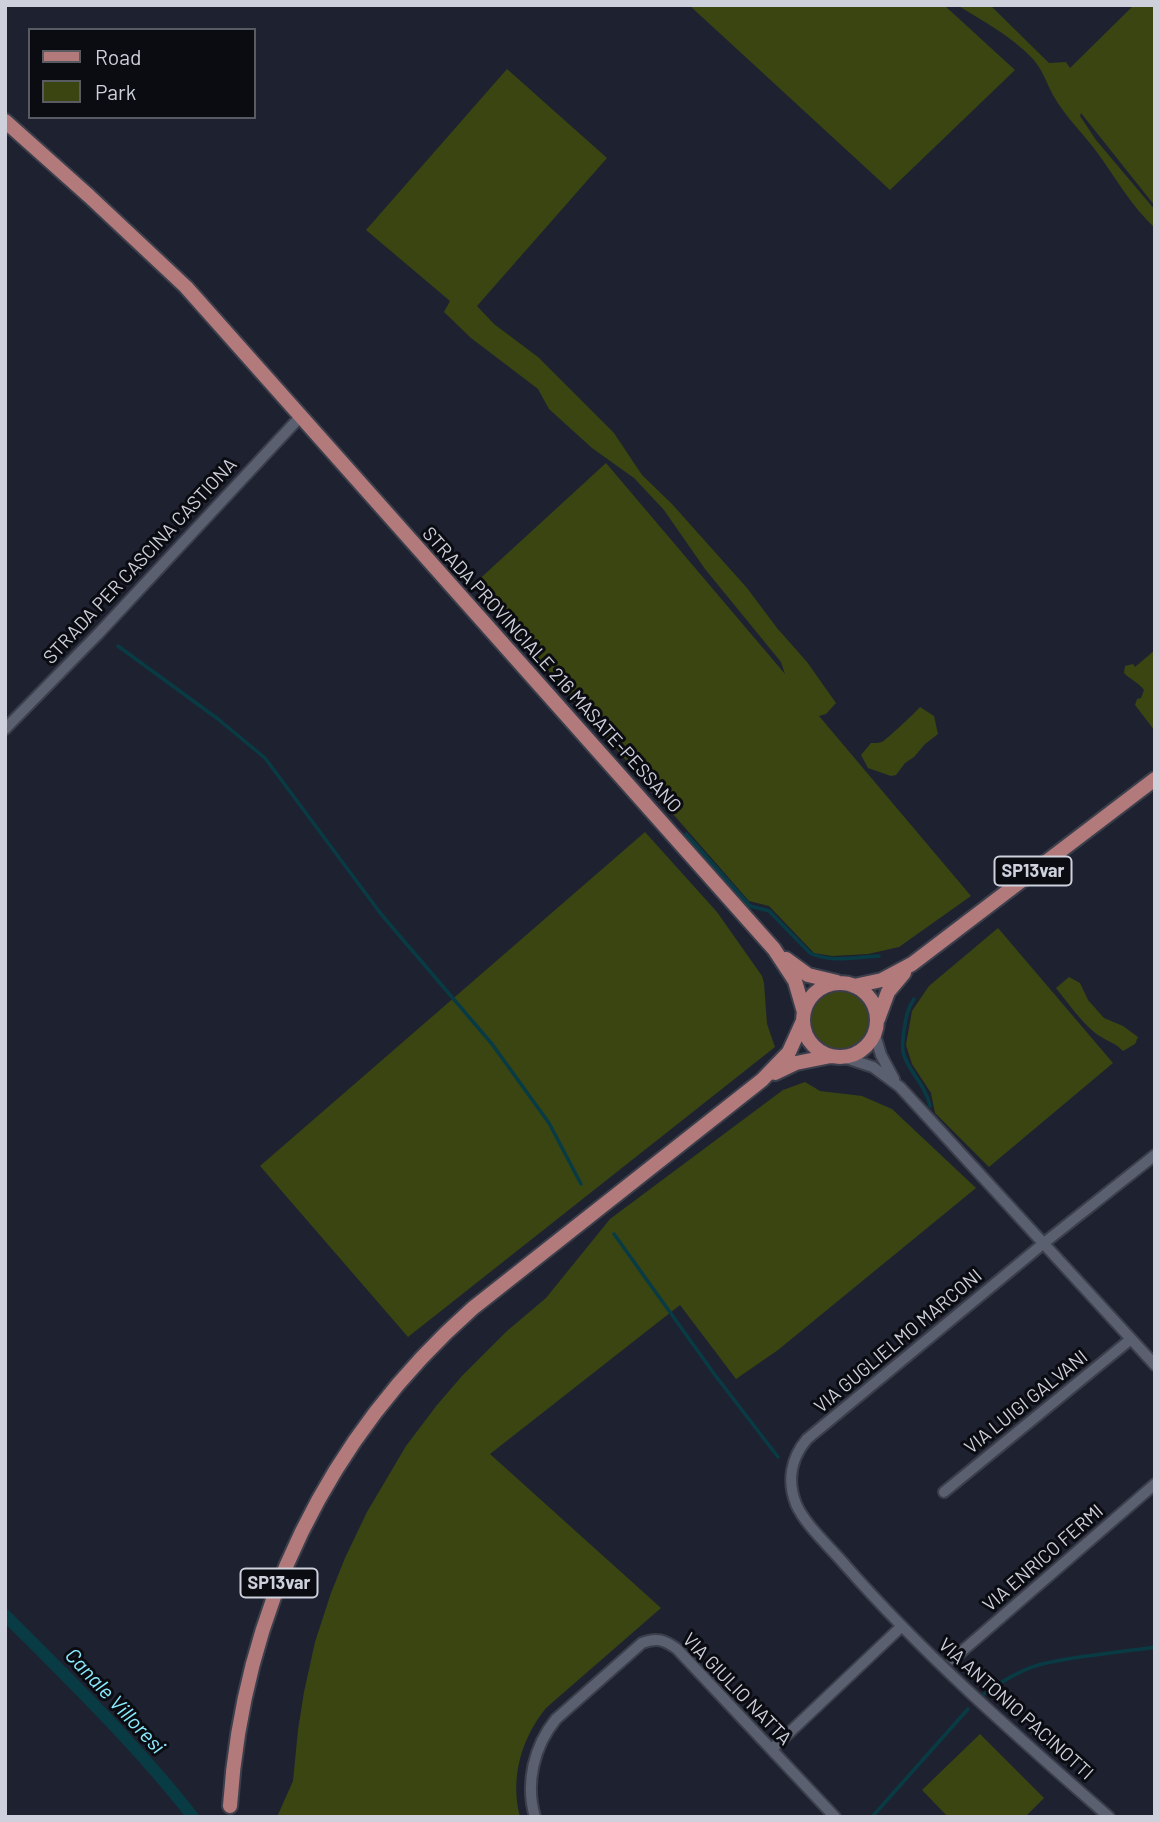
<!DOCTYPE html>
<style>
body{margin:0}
#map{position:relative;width:1160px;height:1822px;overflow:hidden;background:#1e2230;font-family:Barlow,sans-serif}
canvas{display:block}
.frame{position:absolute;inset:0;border:7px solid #ced1db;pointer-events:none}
.legend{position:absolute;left:28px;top:28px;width:228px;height:91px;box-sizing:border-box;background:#0a0c12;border:2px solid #585b62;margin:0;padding:9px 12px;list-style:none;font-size:21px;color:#ced1db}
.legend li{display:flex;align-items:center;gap:14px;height:35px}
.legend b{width:35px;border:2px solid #585b62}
</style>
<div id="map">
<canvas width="1160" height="1822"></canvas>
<div class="frame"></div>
<ul class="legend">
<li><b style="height:9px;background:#b37a7b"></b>Road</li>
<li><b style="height:19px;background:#3a4512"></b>Park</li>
</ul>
</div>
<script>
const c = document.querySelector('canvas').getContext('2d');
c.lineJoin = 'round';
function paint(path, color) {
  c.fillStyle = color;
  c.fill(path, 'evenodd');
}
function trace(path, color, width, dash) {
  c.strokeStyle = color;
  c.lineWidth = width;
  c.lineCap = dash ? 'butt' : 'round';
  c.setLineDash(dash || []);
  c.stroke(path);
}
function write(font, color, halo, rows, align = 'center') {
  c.font = font + ' Barlow,sans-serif';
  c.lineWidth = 6;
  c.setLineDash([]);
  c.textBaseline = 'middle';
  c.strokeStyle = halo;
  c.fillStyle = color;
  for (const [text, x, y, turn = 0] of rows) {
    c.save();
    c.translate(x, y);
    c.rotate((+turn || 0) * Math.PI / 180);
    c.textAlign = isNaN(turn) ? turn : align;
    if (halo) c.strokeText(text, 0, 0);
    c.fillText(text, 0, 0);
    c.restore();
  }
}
paint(new Path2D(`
 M 689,5 L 944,5 L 1015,70 L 890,190 Z
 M 957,5 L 990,5 L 1049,63 L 1066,62 L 1070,68 L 1134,5 L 1155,5 L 1155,206 L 1081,113 L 1080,116 L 1096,140 L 1155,210 L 1155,228 C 1132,207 1117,180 1099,155 C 1085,135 1065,117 1053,95 C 1046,82 1043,70 1032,58 C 1011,36 983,21 957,5 Z
 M 507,69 L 607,158 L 477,306 L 494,324 L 538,357 L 614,433 L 642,475 L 672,504 L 747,588 L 777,628 L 807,662 L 836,703 L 826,714 L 819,716 L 971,896 L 899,947 L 868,954 L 832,956 L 814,953 L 769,906 L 749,901 L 473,585 L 606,463 L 785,674 L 781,662 L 705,569 L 664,510 L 634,478 L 592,448 L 549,409 L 538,389 L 471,338 L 444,312 L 450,301 L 366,230 Z
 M 1155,650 L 1155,731 L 1135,705 L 1137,699 L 1141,698 L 1144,690 C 1138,682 1131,680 1124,673 L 1125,666 L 1133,664 L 1135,667 Z
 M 920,707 L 934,716 L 938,734 L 925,744 L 914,757 L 905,763 L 896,775 L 891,776 L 868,768 L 861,755 L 871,743 C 875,743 879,743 882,742 C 886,740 917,711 920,707 Z
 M 645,832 L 717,912 L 762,976 L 764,983 L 767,1024 L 775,1047 L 408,1337 L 260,1166 Z
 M 998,928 L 1113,1063 L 989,1167 L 935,1113 L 931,1093 L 912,1064 L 906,1045 L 912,1011 L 929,986 Z
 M 1069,977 L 1080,983 L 1088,1000 L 1104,1018 L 1123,1026 L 1138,1037 L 1135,1044 L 1123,1051 C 1115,1042 1103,1040 1094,1032 C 1080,1020 1068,1003 1056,988 Z
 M810 1020a31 31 0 1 1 62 0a31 31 0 1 1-62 0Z
 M 805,1082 L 820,1091 L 862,1096 L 892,1109 L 976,1188 L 778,1350 L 736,1379 L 680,1305 L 490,1454 L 661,1608 L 546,1708 C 521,1739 510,1778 520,1817 L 277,1817 L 293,1781 L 298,1730 L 304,1692 L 315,1642 L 331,1593 L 345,1558 L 367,1512 L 406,1446 L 437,1405 L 462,1376 L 507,1331 L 546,1298 L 610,1219 L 783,1090 Z
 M 980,1734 L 1044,1798 L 1025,1817 L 948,1817 L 922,1790 Z`), '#3a4512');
trace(new Path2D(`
 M 118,646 L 218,719 L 265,758 L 381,914 L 492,1044 L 549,1123 L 581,1184
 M 686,834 L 750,906 L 769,911 L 810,953 C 830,963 857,957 879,956
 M 914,999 C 907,1009 906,1018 904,1030 C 903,1037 902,1045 903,1052 C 908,1072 925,1083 930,1106
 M 614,1234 L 715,1375 L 778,1457
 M 984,1694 C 1001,1682 1021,1669 1042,1664 C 1079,1655 1117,1653 1155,1647
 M 872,1817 L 968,1709`), '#093b44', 3.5);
trace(new Path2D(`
 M 5,1615 C 70,1680 136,1744 193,1817`), '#093b44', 12);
const minor = new Path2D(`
 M 5,729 L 99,633 L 300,417
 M 875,1035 L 881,1055 L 894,1079
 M 843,1057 L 873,1067 L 900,1087 L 1155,1365
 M 944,1492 L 1131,1339
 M 953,1659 L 1155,1484
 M 772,1749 L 902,1626
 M 535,1817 C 525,1783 534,1746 556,1719 L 642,1643 C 656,1637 665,1640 677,1649 L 835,1817
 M 1109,1817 C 1018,1737 926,1657 846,1566 C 831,1548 805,1525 796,1504 C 787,1481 791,1458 807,1439 L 1044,1243 L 1155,1155`);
const major = new Path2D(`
 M 5,121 L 89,196 L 186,287 L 774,949 L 795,981 L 804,1012
 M 786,959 L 808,975 L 837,982
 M803 1020a37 37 0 1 1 74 0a37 37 0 1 1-74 0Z
 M 854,986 L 882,980 L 912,964 L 1155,779
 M 878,1019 L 888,992 L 904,973
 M 775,1073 L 796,1063 L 831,1056
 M 230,1806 C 243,1611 327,1437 473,1308 L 762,1080 L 789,1052 L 803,1021`);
trace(minor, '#3b3e4b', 14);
trace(major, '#3b3e4b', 18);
trace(minor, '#5b6070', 10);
trace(major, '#b37a7b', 14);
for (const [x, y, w] of [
 [1033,871,77],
 [279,1583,77]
]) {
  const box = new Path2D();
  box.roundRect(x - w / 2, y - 14.5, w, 29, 5);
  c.fillStyle = '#0a0c12';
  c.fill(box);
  trace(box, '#ced1db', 2);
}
write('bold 18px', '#ced1db', null, [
 ["SP13var",1033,871],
 ["SP13var",279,1583]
]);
write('19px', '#ced1db', '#0a0c12', [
 ["STRADA PER CASCINA CASTIONA",140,561,-47],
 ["STRADA PROVINCIALE 216 MASATE-PESSANO",552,670,48],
 ["VIA GUGLIELMO MARCONI",898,1341,-40],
 ["VIA LUIGI GALVANI",1026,1402,-39],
 ["VIA ENRICO FERMI",1043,1558,-41],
 ["VIA GIULIO NATTA",737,1689,46],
 ["VIA ANTONIO PACINOTTI",1016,1709,42]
]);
write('italic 21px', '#8aecff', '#0a0c12', [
 ["Canale Villoresi",115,1701,47]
]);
</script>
